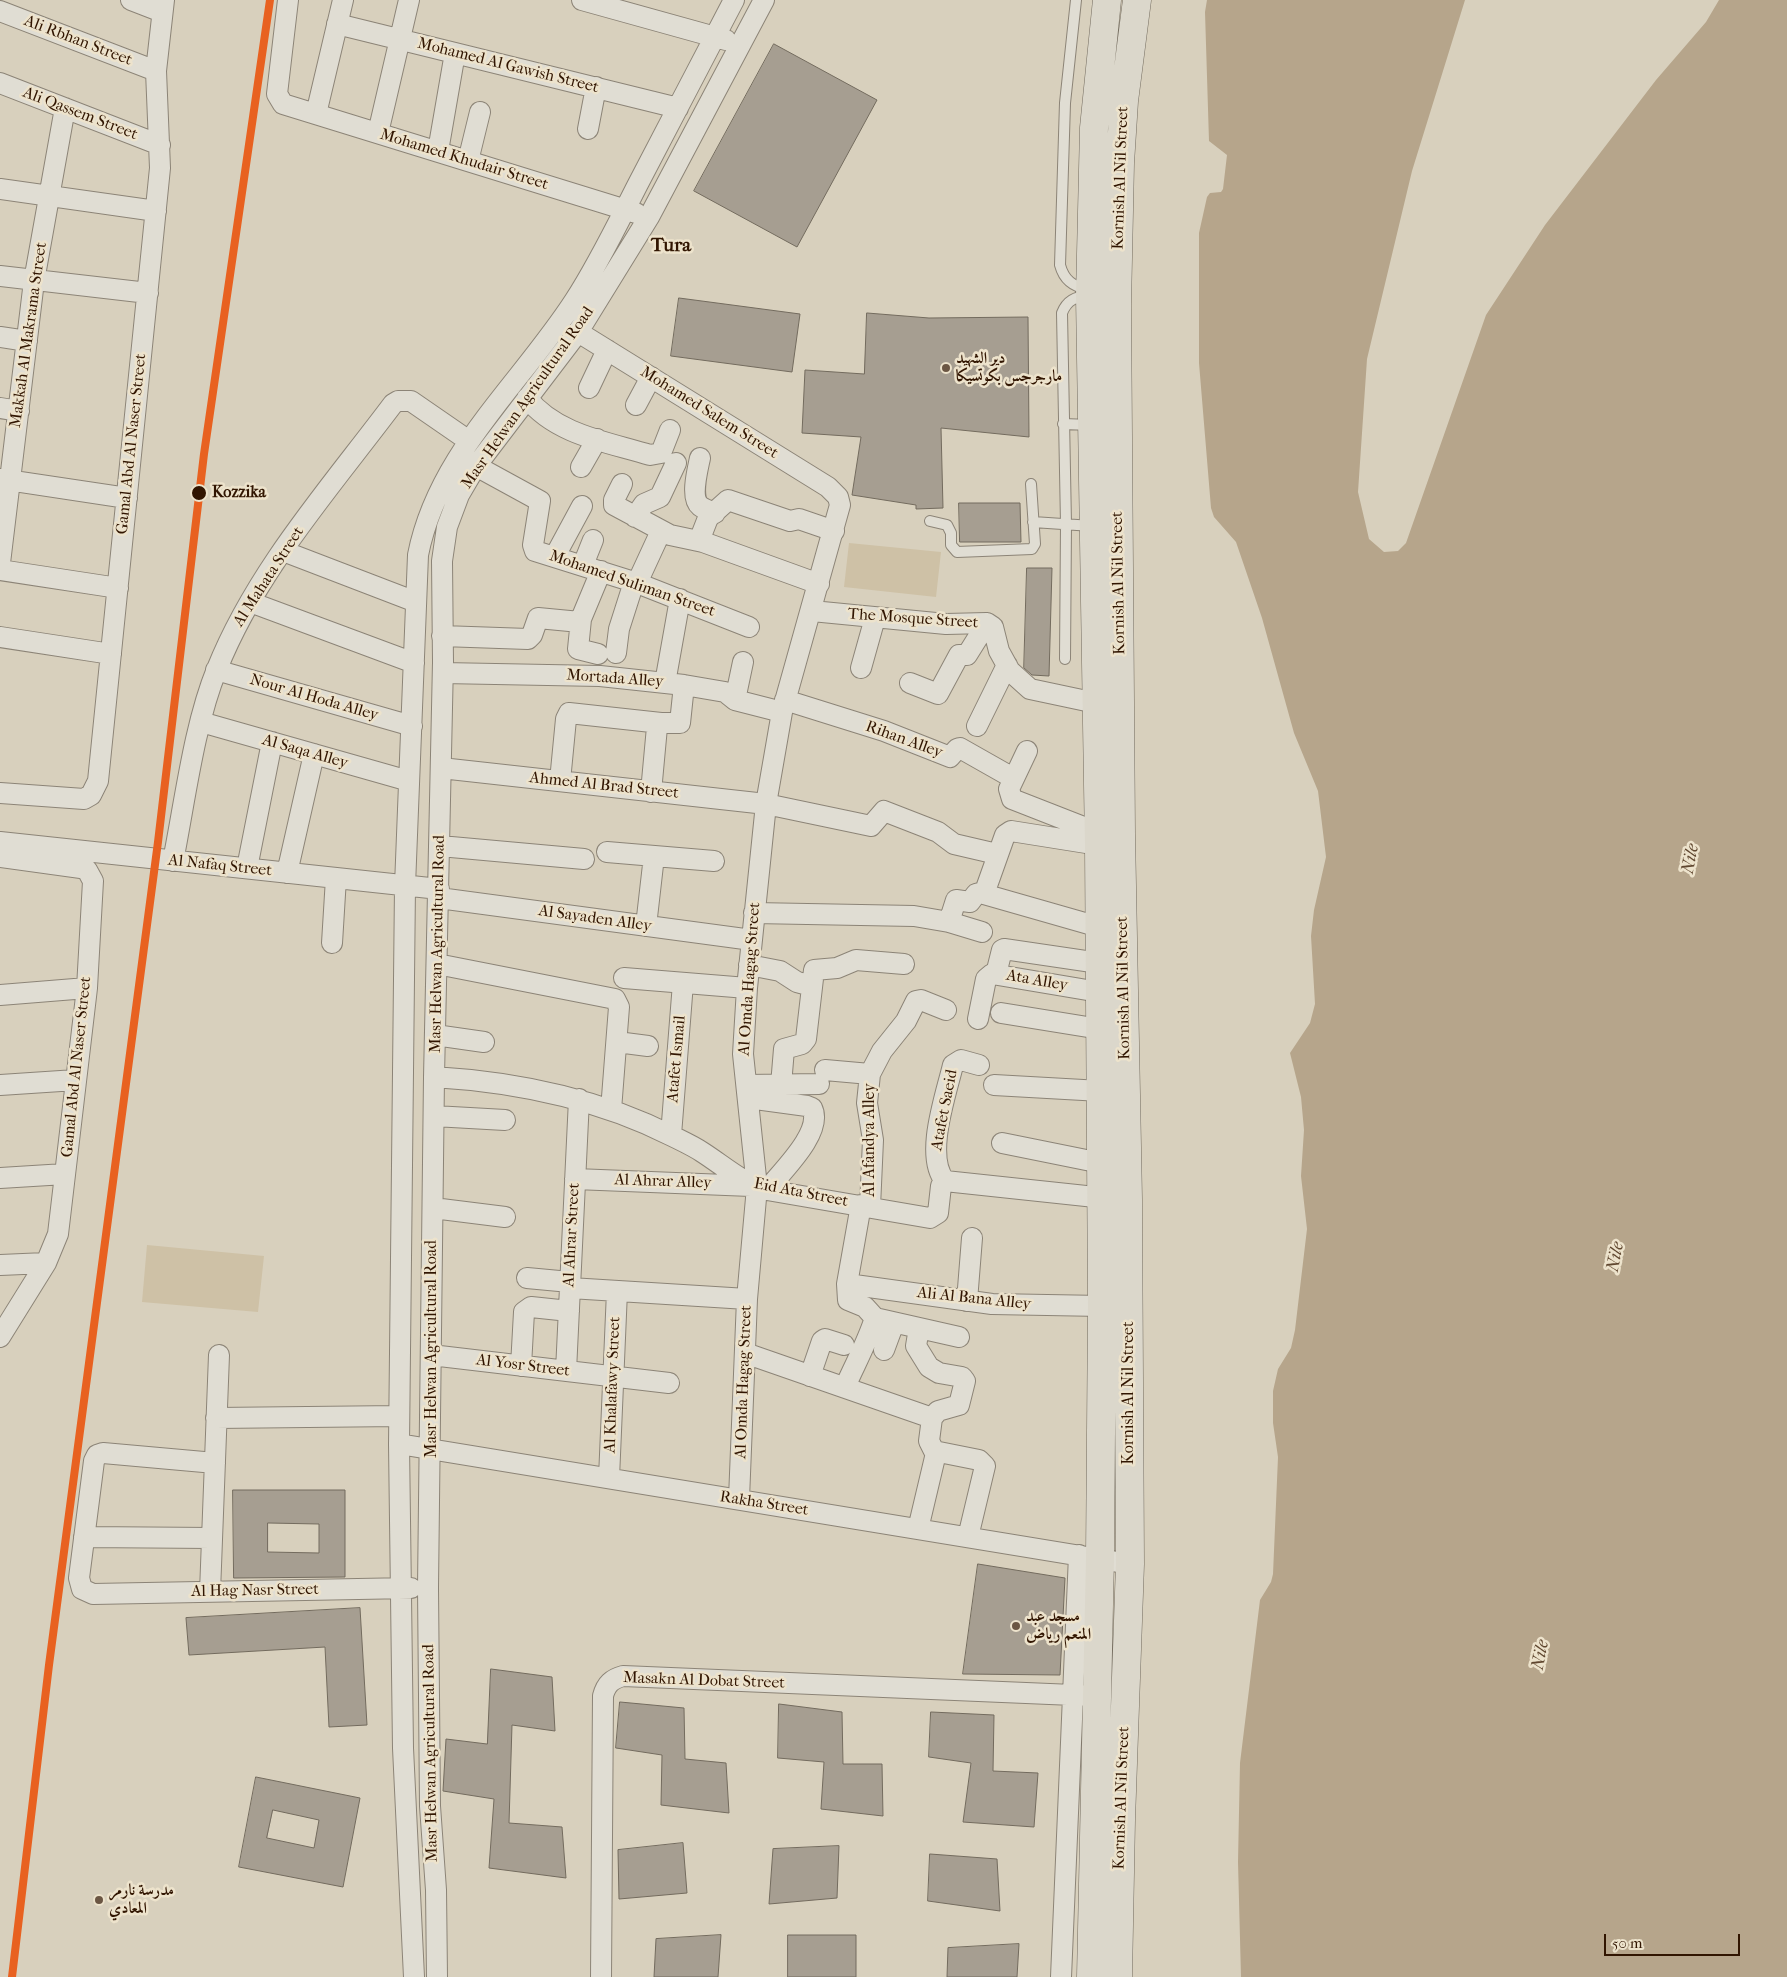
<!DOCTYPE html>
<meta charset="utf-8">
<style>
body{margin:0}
#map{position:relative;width:1787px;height:1977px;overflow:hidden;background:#d8d0bd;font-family:"IM FELL French Canon",serif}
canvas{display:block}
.scale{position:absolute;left:1604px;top:1934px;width:136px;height:22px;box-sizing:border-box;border:2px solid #311501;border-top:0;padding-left:6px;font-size:15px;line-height:18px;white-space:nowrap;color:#311501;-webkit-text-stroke:4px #ede3cc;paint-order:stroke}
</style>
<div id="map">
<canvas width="1787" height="1977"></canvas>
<div class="scale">50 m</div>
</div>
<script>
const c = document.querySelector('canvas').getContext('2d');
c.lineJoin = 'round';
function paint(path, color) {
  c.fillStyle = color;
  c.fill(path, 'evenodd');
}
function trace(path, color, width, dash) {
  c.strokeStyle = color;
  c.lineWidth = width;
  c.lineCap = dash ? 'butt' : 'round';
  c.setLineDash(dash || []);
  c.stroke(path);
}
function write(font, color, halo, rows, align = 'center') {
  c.font = font + ' "IM FELL French Canon",Amiri,serif';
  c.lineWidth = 5;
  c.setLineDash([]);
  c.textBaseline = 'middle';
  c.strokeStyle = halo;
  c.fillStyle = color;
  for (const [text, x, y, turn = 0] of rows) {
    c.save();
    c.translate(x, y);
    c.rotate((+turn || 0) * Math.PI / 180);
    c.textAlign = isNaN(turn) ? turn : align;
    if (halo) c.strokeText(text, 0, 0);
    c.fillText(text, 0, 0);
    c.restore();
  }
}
paint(new Path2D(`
 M 849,543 L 941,552 L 936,597 L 844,587 Z
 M 147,1245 L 264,1256 L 258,1312 L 142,1302 Z`), '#cec1a6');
paint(new Path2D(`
 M 1207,0 L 1465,0 L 1412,171 L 1367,359 L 1358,492 L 1369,539 L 1384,552 L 1398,551 L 1406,543 L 1486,315 L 1545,225 L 1656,80 L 1706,22 L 1719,0 L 1787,0 L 1787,1977 L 1241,1977 L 1238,1862 L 1240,1763 L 1260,1600 L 1271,1582 L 1273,1574 L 1278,1457 L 1273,1423 L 1273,1391 L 1278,1369 L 1291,1348 L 1295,1330 L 1307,1229 L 1301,1176 L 1304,1130 L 1301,1097 L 1290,1053 L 1310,1023 L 1315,1004 L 1311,936 L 1314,910 L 1326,857 L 1318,791 L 1294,733 L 1262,618 L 1236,542 L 1214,517 L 1211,508 L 1199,363 L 1199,233 L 1207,197 L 1210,193 L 1221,192 L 1223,189 L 1227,155 L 1209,141 L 1205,12 Z`), '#b6a58b');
const building = new Path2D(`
 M 774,44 L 877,100 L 797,247 L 694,191 Z
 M 679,298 L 800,314 L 792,372 L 671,356 Z
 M 867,313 L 929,318 L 1028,317 L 1029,437 L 941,428 L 943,508 L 916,509 L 916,505 L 852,495 L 861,437 L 802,433 L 805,370 L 864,374 Z
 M 959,503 L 1020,503 L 1021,542 L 960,542 Z
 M 1027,568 L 1052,568 L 1049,676 L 1032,675 L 1024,668 Z
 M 233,1490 L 345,1490 L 345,1577 L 234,1578 ZM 268,1523 L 319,1524 L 319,1553 L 268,1552 Z
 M 978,1564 L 1065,1578 L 1060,1675 L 963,1674 Z
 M 360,1608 L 367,1725 L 329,1727 L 325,1647 L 189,1655 L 186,1618 Z
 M 491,1669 L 552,1677 L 555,1731 L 512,1725 L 509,1823 L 562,1827 L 566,1878 L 489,1868 L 494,1799 L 443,1791 L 446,1739 L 487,1744 Z
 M 620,1702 L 684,1708 L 685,1759 L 726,1763 L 729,1813 L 661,1805 L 662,1755 L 616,1748 Z
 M 779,1704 L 842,1712 L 843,1764 L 882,1764 L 883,1816 L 821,1809 L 824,1762 L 778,1758 Z
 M 931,1712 L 994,1715 L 993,1771 L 1038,1773 L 1034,1827 L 963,1822 L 971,1763 L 929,1757 Z
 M 256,1777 L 360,1798 L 343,1887 L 239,1867 ZM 273,1810 L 319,1820 L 314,1848 L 267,1838 Z
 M 683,1843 L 687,1893 L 619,1899 L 618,1850 Z
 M 839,1846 L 837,1898 L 769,1904 L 773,1849 Z
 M 930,1854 L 997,1859 L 1000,1911 L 928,1901 Z
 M 721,1935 L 718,1977 L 654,1977 L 656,1939 Z
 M 788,1935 L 856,1935 L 856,1977 L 788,1977 Z
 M 1019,1944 L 1017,1977 L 947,1977 L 948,1948 Z`);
paint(building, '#a69e91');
trace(building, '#736b5e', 1);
const lane = new Path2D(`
 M 1076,0 L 1065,103 L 1060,265 C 1064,280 1073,287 1088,289
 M 1063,424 L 1091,425
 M 930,521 L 947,525 L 951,533 L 951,545 L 957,552 L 1032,549 L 1035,544 L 1031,484
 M 1033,522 L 1092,526
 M 1065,659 L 1066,524 L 1062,313 C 1067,300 1076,296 1089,296`);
const street = new Path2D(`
 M 131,0 L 162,12
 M 288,0 L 277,94 L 283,104 L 636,213
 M 582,0 L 726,40
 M 0,11 L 156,71
 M 337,24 L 678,108
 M 0,83 L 160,145
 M 316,114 L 343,0
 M 588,129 L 596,87
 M 378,133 L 409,0
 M 438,151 L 455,53
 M 468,161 L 480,112
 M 0,189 L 156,211
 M 0,276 L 148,293
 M 578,332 L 828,487 L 838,497 L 840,505 L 782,712 L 766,804 L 747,988 L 743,1054 L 757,1187 L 747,1299 L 739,1499
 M 0,337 L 27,341
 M 589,388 L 607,350
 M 527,398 C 556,435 608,442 650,455 L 661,453 L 670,430
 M 636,405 L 651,377
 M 0,408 L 19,411
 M 700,458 C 698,468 690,498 700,506 C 704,509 710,511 715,513
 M 476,466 L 540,501 L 533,545 L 535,551 L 637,583 L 749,627
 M 581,467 L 597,439
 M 0,479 L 127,498
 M 622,484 L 614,500 L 614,505 L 670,535 L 703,542 L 819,584
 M 635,517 L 644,504 L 660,497 L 676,463
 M 699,541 L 708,518 L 728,500 L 790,521 L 799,519 L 834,531
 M 283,551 L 416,602
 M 555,556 L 582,506
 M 0,563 L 34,281 L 65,108
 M 583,565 L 593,540
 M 0,570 L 118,588
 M 637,583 L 661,531
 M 250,602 L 414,663
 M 812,611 L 946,624 L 987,623 L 993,627 L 999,651 L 1010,671 L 1030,689 L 1096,703
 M 442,636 L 528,639 L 532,635 L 538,618 L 580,622
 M 0,637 L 111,654
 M 616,653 L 619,629 L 634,582
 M 598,654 L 578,649 L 581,619 L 601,571
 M 861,668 L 875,618
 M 216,670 L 412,726
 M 443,673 L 600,676 L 684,685 L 725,692 L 735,700 L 782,712
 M 665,683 L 680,599
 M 910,683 L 938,694 L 959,655 L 967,655 L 987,623
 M 735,700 L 743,662
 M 785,700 L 884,731 L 950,757 L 957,749 L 960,748 L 1013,778
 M 201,722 L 409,781
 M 977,726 L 1007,665
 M 1027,751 L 1009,789 L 1012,799 L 1099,833
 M 441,768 L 766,804 L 871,826 L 884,811 L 938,832 L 954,844 L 997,854
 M 560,781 L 566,719 L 569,713 L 661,723
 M 651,792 L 657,727 L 661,723 L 680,723 L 684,685
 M 0,793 L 84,799 L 91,795 L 98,781 L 160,168 L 156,71 L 164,0
 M 0,842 L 439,889
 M 440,846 L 584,859
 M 607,852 L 714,861
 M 0,857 L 81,868 L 87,870 L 93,881 L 87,988 L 58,1234 L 46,1263 L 0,1337
 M 173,861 C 185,801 194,725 217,669 C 256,571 330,488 393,404 L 398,401 L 411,401 L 469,441
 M 247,868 L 272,742
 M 287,873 L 314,754
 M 984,894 L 1005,835 L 1011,831 L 1099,845
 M 439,898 L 752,940
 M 754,913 L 914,916 L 949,922 L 982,932
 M 949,922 L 956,900 L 970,902 L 976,894 L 980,893 L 1099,927
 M 646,926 L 654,856
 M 332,943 L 336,878
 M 437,964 L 615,999 L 619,1007 L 611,1110
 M 749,965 L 780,971 L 797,982 L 812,986
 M 996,974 L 1002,950 L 1004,949 L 1099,963
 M 624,978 L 747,988
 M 0,995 L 87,988
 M 1001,1013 L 1100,1029
 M 978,1019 L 986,979 L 992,974 L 1099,992
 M 435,1035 L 484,1042
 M 617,1042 L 648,1046
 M 825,1070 L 870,1074
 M 434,1077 C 517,1082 597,1098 672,1136 C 682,1141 693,1146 702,1152 C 724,1166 742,1183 767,1190 L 930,1218 L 938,1213 L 941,1186 L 945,1181 L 1114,1199
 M 0,1085 L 76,1080
 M 747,1085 L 819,1084
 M 781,1085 L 784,1049 L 802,1044 L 806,1039 L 814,970 L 837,968 L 856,960 L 904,964
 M 994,1085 L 1101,1091
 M 748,1098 L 807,1106 L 812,1108 C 824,1132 781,1172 767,1190
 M 434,1116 L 505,1120
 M 671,1135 L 683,983
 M 1002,1143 L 1101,1163
 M 0,1178 L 65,1174
 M 575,1179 L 751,1186
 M 945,1181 C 924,1156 946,1095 953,1065 L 961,1060 L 979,1065
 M 861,1205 L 847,1284 L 848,1300 L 865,1307 L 875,1318 L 959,1337
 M 870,1207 L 873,1140 L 867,1103 L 870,1074 L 882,1051 L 906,1021 L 916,1001 L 921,1000 L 946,1010
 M 433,1208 L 505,1217
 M 0,1265 L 46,1263
 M 527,1278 L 570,1282
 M 847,1284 L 992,1304 L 1102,1306
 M 570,1288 L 747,1299
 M 967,1301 L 972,1238
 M 919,1328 L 916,1346 L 929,1367 L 939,1373 L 962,1377 L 965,1381 L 959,1405 L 938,1411 L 932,1418
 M 884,1350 L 894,1323
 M 745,1353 L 932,1418 L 929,1441 L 934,1451 L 979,1460 L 985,1466 L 968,1537
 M 431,1355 L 669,1383
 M 521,1366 L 524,1312 L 531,1307 L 569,1311
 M 566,1371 L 579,1099
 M 810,1376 L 822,1341 L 825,1339 L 844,1345
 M 845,1387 C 855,1364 867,1343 875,1318
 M 216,1418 L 399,1416
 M 399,1444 L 1130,1564
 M 215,1463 L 103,1453 L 97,1455 L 94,1461 L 79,1578 L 82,1589 L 93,1594 L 411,1588
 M 609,1478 L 617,1291
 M 918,1529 L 936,1453
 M 84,1537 L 212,1538
 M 210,1592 L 219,1355
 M 414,1977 L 403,1748 L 399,1444 L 405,886 L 418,555 C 438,453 521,384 575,300 C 599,263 618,223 638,184 C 670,123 702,61 734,0
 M 437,1977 L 436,1890 L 430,1806 L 428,1588 L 434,1077 L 443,662 L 442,561 L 447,527 L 459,495 L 476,466 L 578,332 L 649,217 L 764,0
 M 601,1977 L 603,1696 C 606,1684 612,1679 623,1676 L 1097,1696
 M 1061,1977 L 1079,1555`);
const highway = new Path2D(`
 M 1091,1977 L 1100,1558 L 1102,1306 L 1099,845 L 1090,296 L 1094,128 L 1107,0
 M 1118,1977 L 1121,1820 L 1130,1564 L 1128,1199 L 1121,834 L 1117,305 L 1120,163 L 1124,101 L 1137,0`);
trace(lane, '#8c8477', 12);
trace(street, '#8c8477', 22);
trace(highway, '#736b5e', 29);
trace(lane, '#e0ddd3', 10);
trace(street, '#e0ddd3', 20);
trace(highway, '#dbd7cb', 28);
trace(new Path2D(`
 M 12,1977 L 49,1665 L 158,842 L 204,454 L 270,0`), '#e86120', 8);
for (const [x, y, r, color] of [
 [946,368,5,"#6b5643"],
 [199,493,8,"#311501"],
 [1016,1626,5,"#6b5643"],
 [99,1900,5,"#6b5643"]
]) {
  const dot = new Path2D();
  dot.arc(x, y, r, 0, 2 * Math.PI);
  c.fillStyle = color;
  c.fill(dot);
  trace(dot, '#ede3cc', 2);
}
write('16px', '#311501', '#ede3cc', [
 ["Ali Rbhan Street",78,41,21],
 ["Mohamed Al Gawish Street",508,66,14],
 ["Ali Qassem Street",80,114,21],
 ["Mohamed Khudair Street",464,160,17],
 ["Kornish Al Nil Street",1121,178,-88],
 ["Makkah Al Makrama Street",29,335,-82],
 ["Masr Helwan Agricultural Road",528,398,-55],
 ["Mohamed Salem Street",709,413,32],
 ["Gamal Abd Al Naser Street",132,444,-84],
 ["Al Mahata Street",269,577,-57],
 ["Kornish Al Nil Street",1119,583,-91],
 ["Mohamed Suliman Street",632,584,19],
 ["The Mosque Street",913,619,4],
 ["Mortada Alley",615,679,4],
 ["Nour Al Hoda Alley",314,698,16],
 ["Rihan Alley",904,740,20],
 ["Al Saqa Alley",305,752,16],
 ["Ahmed Al Brad Street",604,786,6],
 ["Al Nafaq Street",220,866,6],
 ["Al Sayaden Alley",595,919,8],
 ["Masr Helwan Agricultural Road",438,944,-89],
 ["Al Omda Hagag Street",750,979,-86],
 ["Ata Alley",1037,981,10],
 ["Kornish Al Nil Street",1124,988,-91],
 ["Atafet Ismail",677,1059,-85],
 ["Gamal Abd Al Naser Street",77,1067,-84],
 ["Atafet Saeid",945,1110,-79],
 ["Al Afandya Alley",870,1140,-90],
 ["Al Ahrar Alley",663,1182,2],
 ["Eid Ata Street",801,1193,11],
 ["Al Ahrar Street",572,1235,-87],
 ["Ali Al Bana Alley",974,1299,6],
 ["Masr Helwan Agricultural Road",432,1349,-90],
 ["Al Yosr Street",523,1366,7],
 ["Al Omda Hagag Street",744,1382,-88],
 ["Al Khalafawy Street",613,1385,-88],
 ["Kornish Al Nil Street",1129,1393,-90],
 ["Rakha Street",764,1504,9],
 ["Al Hag Nasr Street",255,1591,-1],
 ["Masakn Al Dobat Street",704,1681,2],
 ["Masr Helwan Agricultural Road",431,1753,-91],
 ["Kornish Al Nil Street",1122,1798,-88]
]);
write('bold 16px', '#311501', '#ede3cc', [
 ["دير الشهيد",956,359],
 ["مارجرجس بكوتسيكا",956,377],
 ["مسجد عبد",1026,1617],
 ["المنعم رياض",1026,1635],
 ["مدرسة نارمر",109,1891],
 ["المعادي",109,1909]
], 'left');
write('bold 16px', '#311501', '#ede3cc', [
 ["Kozzika",212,493]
], 'left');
write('italic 18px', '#60472f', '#ede3cc', [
 ["Nile",1691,859,-79],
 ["Nile",1616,1257,-79],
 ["Nile",1541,1655,-79]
]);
write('bold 19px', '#311501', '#ede3cc', [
 ["Tura",671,246]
]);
</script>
